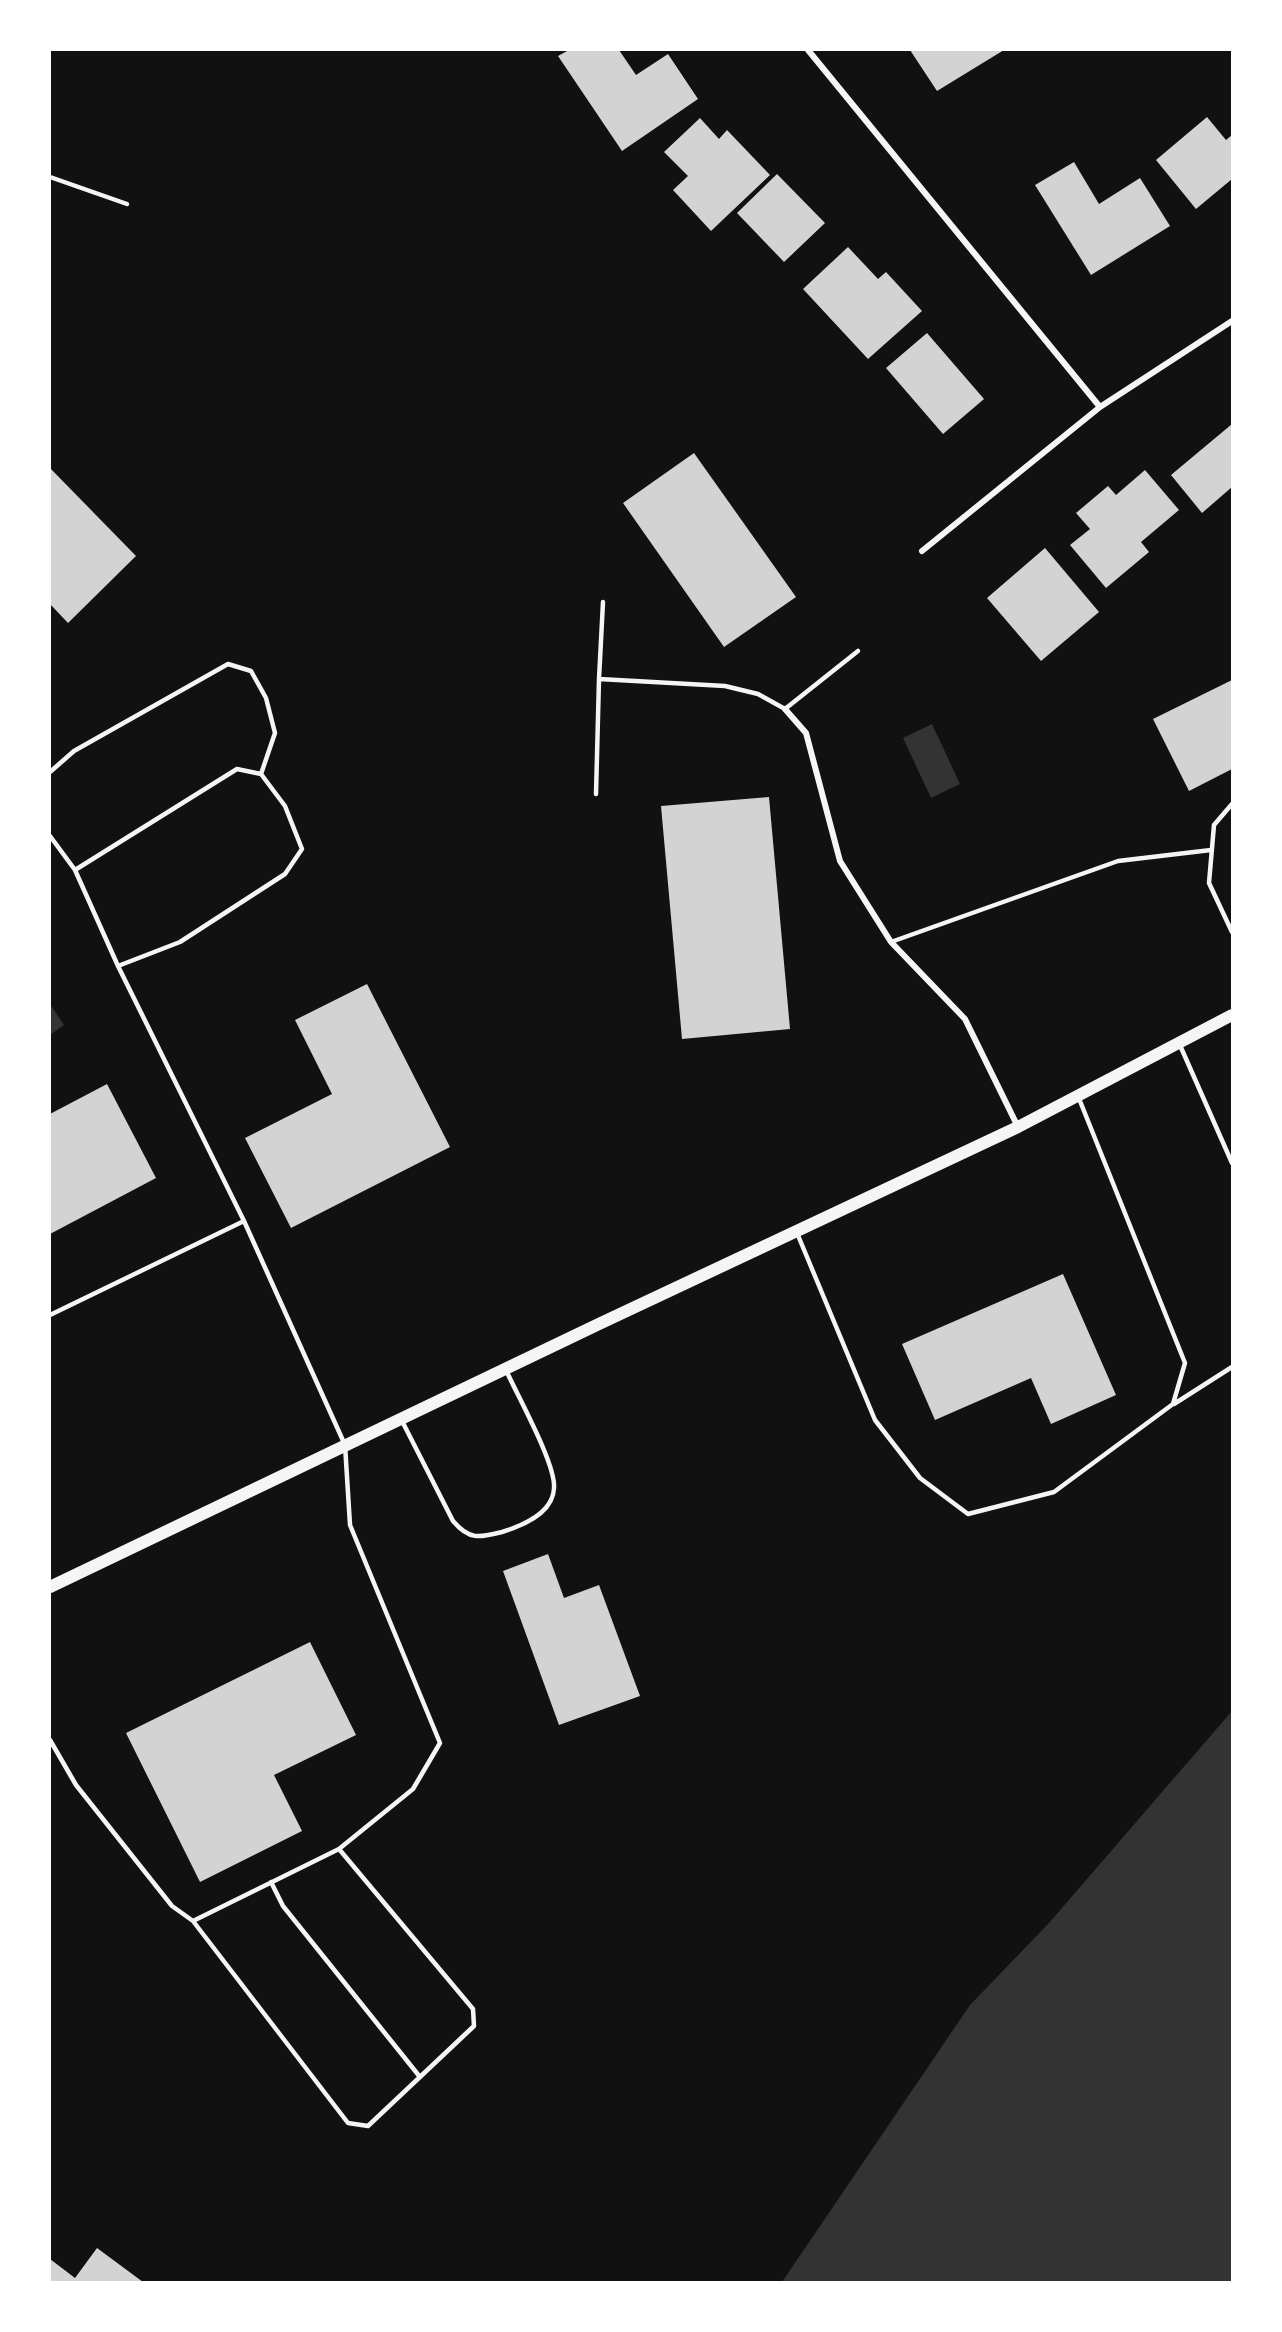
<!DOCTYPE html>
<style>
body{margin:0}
#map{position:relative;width:1282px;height:2332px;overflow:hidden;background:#111;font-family:"Sofia Sans Condensed",sans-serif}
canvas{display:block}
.frame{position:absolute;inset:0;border:51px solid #fff;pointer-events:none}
</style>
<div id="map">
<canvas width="1282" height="2332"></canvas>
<div class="frame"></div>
</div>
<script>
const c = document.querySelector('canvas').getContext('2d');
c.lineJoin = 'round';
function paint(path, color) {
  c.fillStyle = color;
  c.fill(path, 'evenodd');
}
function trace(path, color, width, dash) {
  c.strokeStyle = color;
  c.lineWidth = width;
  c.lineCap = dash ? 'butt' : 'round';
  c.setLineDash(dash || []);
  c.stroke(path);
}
paint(new Path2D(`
 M 932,724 L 960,784 L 931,798 L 903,738 Z
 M 50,1004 L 64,1025 L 50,1035 Z
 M 1232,1711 L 1232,2282 L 782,2282 L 970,2005 L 1049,1923 Z`), '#333');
paint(new Path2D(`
 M 569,50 L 619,50 L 636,75 L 668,54 L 698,99 L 622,151 L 558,56 Z
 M 910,50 L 1004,50 L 937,91 Z
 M 1207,117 L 1226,140 L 1232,135 L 1232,179 L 1196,209 L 1156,160 Z
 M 700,118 L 719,139 L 727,130 L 770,175 L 711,231 L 673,190 L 688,176 L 664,152 Z
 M 1074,162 L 1099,204 L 1140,178 L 1170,226 L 1091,275 L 1035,185 Z
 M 777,174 L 825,223 L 784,262 L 737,213 Z
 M 848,247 L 878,279 L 886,272 L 922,311 L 868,359 L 803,289 Z
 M 927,333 L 984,399 L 943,434 L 886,368 Z
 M 1232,424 L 1232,487 L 1202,513 L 1171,475 Z
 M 694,453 L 796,597 L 724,647 L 623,503 Z
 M 50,468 L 136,556 L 68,623 L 50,604 Z
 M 1145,470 L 1179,510 L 1141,542 L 1149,552 L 1106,588 L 1070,545 L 1090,529 L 1076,513 L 1108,486 L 1116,495 Z
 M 1045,548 L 1099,612 L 1041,661 L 987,598 Z
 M 1232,680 L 1232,769 L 1189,791 L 1153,719 Z
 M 769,797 L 790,1029 L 682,1039 L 661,806 Z
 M 367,984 L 450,1147 L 291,1228 L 245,1138 L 332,1094 L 295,1020 Z
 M 107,1084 L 156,1178 L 50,1234 L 50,1114 Z
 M 1063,1274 L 1116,1395 L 1051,1424 L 1031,1378 L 935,1420 L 902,1344 Z
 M 548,1554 L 564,1598 L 599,1585 L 640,1696 L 559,1725 L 503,1571 Z
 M 310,1642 L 356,1735 L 274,1775 L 302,1831 L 200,1882 L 126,1733 Z
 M 97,2248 L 143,2282 L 50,2282 L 50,2259 L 75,2278 Z`), '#d3d3d3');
trace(new Path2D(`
 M 50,177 L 127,204
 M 603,602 L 599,679 L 725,686 L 758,694 L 785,709 L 858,651
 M 50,772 L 74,751 L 228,664 L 251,671 L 266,698 L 275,733 L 261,774
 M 596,794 L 599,679
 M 1232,804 L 1214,825 L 1209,883 L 1232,932
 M 50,836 L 75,870 L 118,966 L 244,1221 L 345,1445 L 350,1525 L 440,1743 L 413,1789 L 339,1849 L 193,1921 L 172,1906 L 76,1785 L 50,1740
 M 75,870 L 237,769 L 261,774 L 285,806 L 302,849 L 285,874 L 180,942 L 118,966
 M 891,942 L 1118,861 L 1211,850
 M 1179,1043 L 1232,1163
 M 797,1233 L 875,1420 L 920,1478 L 968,1514 L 1054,1492 L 1173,1404 L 1185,1363 L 1078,1096
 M 50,1315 L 244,1221
 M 1174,1404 L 1232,1367
 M 402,1421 L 453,1521 C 469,1540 479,1538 502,1532 C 522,1526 553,1513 554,1488 C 556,1464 517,1395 506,1370
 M 271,1882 L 283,1906 L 420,2077
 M 193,1921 L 348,2123 L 368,2126 L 474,2026 L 473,2009 L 339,1849`), '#f5f5f5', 4.5);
trace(new Path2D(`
 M 808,50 L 1100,407
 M 922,551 L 1100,407 L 1232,321
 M 785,709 L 806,733 L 840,861 L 891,942 L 965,1019 L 1018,1127`), '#f5f5f5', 6);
trace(new Path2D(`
 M 50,1587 L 601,1323 L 1018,1127 L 1232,1015`), '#f5f5f5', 12);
</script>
